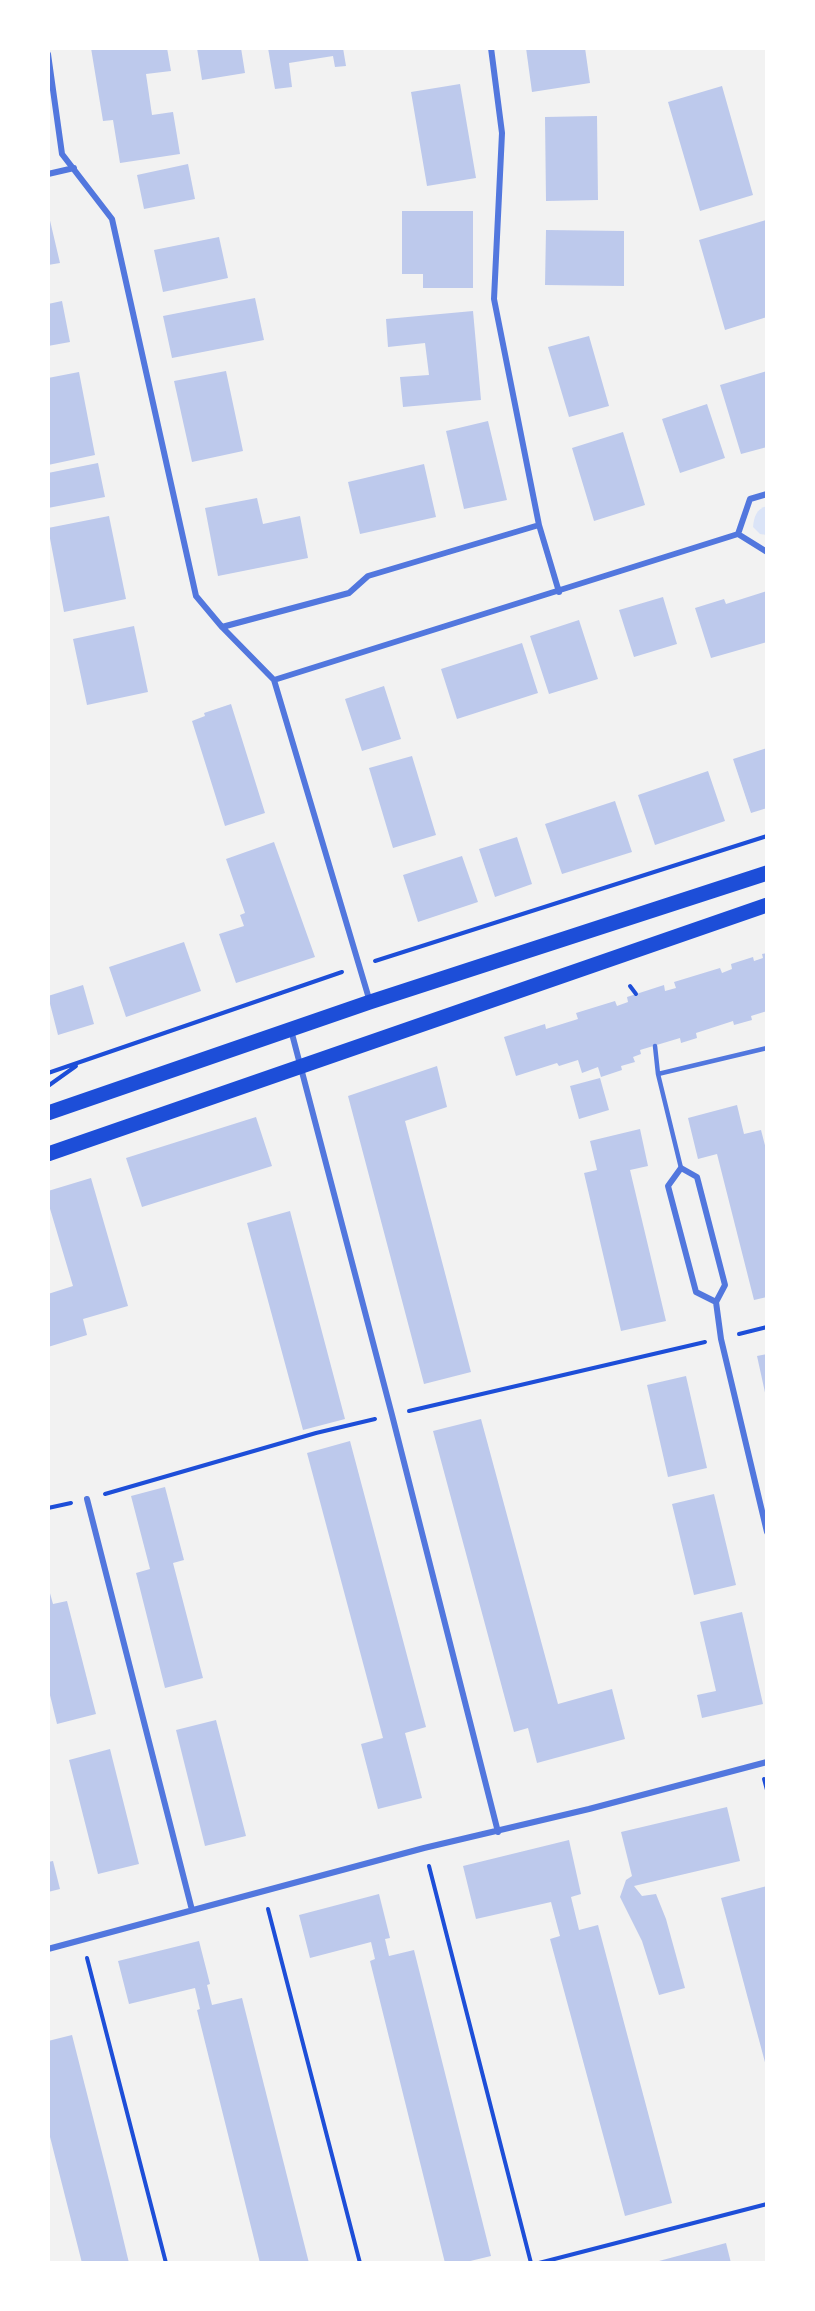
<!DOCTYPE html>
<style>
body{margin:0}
#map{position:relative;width:815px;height:2311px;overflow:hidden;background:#f2f2f2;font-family:"Source Serif 4",serif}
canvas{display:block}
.frame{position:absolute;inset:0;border:50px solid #fff;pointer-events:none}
</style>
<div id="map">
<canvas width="815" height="2311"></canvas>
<div class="frame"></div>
</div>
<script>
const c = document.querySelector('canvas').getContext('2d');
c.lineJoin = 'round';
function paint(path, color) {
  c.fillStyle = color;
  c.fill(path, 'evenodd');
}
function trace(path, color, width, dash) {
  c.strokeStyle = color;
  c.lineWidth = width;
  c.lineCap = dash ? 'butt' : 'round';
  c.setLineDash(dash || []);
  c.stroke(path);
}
paint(new Path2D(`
 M 767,506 L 767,535 L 760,534 L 753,527 C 754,517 756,509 767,506 Z`), '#dbe4f7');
paint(new Path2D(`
 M 91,48 L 167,48 L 171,71 L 146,74 L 152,115 L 173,112 L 180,154 L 120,163 L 113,120 L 103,121 Z
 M 197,48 L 241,48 L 245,73 L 202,80 Z
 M 268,48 L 343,48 L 346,66 L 335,67 L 333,56 L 289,63 L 292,87 L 275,89 Z
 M 526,48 L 585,48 L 590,83 L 532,92 Z
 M 460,84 L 476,178 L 427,186 L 411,92 Z
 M 722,86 L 753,195 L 700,211 L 668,102 Z
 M 597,116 L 598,200 L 546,201 L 545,117 Z
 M 188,164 L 195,199 L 144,209 L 137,175 Z
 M 402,211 L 473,211 L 473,288 L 423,288 L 423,274 L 402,274 Z
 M 48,212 L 60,263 L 48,265 Z
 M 766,220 L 767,317 L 725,330 L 699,240 Z
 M 546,230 L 624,231 L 624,286 L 545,285 Z
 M 219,237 L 228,278 L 163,292 L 154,250 Z
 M 255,298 L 264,340 L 172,358 L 163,316 Z
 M 62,301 L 70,342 L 48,346 L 48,304 Z
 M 473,311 L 481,400 L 403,407 L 400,377 L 429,375 L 425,343 L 388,347 L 386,319 Z
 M 589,336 L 609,406 L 569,417 L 548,347 Z
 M 226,371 L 243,451 L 192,462 L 174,381 Z
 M 767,371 L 767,447 L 741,454 L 720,385 Z
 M 79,372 L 95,455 L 48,465 L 48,378 Z
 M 707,404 L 725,458 L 680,473 L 662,419 Z
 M 488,421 L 507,500 L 464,509 L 446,431 Z
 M 623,432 L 645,505 L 594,521 L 572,448 Z
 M 98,463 L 105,497 L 48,508 L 48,473 Z
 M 424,464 L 436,517 L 360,534 L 348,482 Z
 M 257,498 L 263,524 L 300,516 L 308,558 L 218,576 L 205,508 Z
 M 109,516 L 126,599 L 64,612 L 48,528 Z
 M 767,591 L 767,642 L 711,658 L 695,608 L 724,599 L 726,604 Z
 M 663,597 L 677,644 L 634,657 L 619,610 Z
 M 579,620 L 598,679 L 549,694 L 530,636 Z
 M 134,626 L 148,692 L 87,705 L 73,639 Z
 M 522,643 L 538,693 L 457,719 L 441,669 Z
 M 384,686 L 401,739 L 362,751 L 345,699 Z
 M 231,704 L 265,813 L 225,826 L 192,721 L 205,716 L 204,713 Z
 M 767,748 L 767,808 L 751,813 L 733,759 Z
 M 412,756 L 436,835 L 393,848 L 369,768 Z
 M 708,771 L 725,821 L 655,845 L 638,795 Z
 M 615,801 L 632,852 L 562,874 L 545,824 Z
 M 517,837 L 532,884 L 495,897 L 479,849 Z
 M 274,842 L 315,957 L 236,983 L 219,934 L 244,926 L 240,915 L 245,913 L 226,859 Z
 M 462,856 L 478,902 L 418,922 L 403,875 Z
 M 184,942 L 201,991 L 126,1017 L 109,967 Z
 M 767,953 L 767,1011 L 751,1016 L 752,1020 L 734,1025 L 733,1021 L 696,1033 L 697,1038 L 681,1043 L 680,1038 L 640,1050 L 641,1054 L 633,1057 L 635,1062 L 621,1066 L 622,1070 L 601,1077 L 598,1067 L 582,1073 L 578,1060 L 559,1066 L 557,1063 L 516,1076 L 504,1037 L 545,1024 L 546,1029 L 578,1019 L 576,1013 L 615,1001 L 617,1006 L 628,1002 L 627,997 L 664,985 L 665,991 L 676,988 L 674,982 L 720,968 L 722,973 L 732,969 L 731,964 L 753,957 L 754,961 L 763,958 L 762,954 Z
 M 83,985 L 94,1024 L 58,1035 L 48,996 Z
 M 437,1066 L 447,1107 L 405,1121 L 471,1372 L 424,1384 L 348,1096 Z
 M 600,1078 L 609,1110 L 579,1119 L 570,1086 Z
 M 737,1105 L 744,1134 L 761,1130 L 767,1153 L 767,1297 L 754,1300 L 717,1154 L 698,1159 L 688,1118 Z
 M 256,1117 L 272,1166 L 142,1207 L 126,1158 Z
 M 640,1129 L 648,1166 L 630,1170 L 666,1321 L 621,1331 L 584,1173 L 597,1170 L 590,1141 Z
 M 91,1178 L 128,1306 L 83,1319 L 87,1335 L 48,1347 L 48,1294 L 73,1286 L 48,1202 L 48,1191 Z
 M 290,1211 L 345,1419 L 303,1430 L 247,1223 Z
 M 767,1354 L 767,1397 L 766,1397 L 757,1356 Z
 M 686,1376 L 707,1468 L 668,1477 L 647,1385 Z
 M 481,1419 L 558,1704 L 612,1689 L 625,1739 L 537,1763 L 528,1728 L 514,1732 L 433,1431 Z
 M 350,1441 L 426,1727 L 405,1733 L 422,1798 L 378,1809 L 361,1744 L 383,1738 L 307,1453 Z
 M 165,1487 L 184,1560 L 173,1563 L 203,1678 L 165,1688 L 136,1573 L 150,1569 L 131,1496 Z
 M 714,1494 L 736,1585 L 694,1595 L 672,1504 Z
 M 48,1586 L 53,1604 L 67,1601 L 96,1714 L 57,1724 L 48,1687 Z
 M 742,1612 L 763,1704 L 702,1718 L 697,1695 L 716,1691 L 700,1622 Z
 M 216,1720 L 246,1836 L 205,1846 L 176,1730 Z
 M 110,1749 L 139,1864 L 98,1874 L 69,1760 Z
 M 727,1807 L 740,1861 L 634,1886 L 642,1896 L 656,1894 L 666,1919 L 685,1988 L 659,1995 L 642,1941 L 620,1897 L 626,1880 L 632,1876 L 621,1832 Z
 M 569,1840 L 581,1894 L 571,1897 L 579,1930 L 598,1925 L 672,2203 L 625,2216 L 550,1939 L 560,1936 L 551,1902 L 476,1919 L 463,1866 Z
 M 53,1861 L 60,1889 L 48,1892 L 48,1862 Z
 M 767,1886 L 767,2065 L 766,2066 L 721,1898 Z
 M 379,1894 L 390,1938 L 385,1939 L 389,1956 L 414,1950 L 491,2256 L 462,2263 L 445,2263 L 370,1961 L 375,1959 L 371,1942 L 310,1958 L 299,1915 Z
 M 199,1941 L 210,1984 L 207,1985 L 212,2005 L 242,1998 L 309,2263 L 260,2263 L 197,2010 L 200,2009 L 195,1988 L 129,2004 L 118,1961 Z
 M 72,2035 L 111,2188 L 129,2263 L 82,2263 L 48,2129 L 48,2041 Z
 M 726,2243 L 731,2263 L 659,2263 L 659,2261 Z`), '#bdc9ec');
trace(new Path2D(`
 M 375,961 L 767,836
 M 630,986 L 636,994
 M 48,1073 L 342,972
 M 48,1086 L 76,1066
 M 739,1334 L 767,1327
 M 409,1411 L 705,1342
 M 105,1494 L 316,1433 L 375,1419
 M 48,1508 L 71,1503
 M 764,1779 L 767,1790
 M 429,1866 L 531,2263
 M 268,1909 L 360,2263
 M 87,1958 L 166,2263
 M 539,2263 L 767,2204`), '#1d4ed8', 4);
trace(new Path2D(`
 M 655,1046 L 658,1074 L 681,1168
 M 658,1074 L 767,1048`), '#5277de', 4.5);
trace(new Path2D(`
 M 491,48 L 502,133 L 494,299 L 539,525 L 559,592
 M 48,54 L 62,154 L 112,219 L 196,596 L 222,627 L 274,680 L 370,1002
 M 48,174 L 74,168
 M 738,534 L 750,499 L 767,494
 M 222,627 L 349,593 L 368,576 L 539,525
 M 274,680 L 738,534 L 767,552
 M 291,1030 L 392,1415 L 498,1832
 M 681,1168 L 697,1177 L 725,1285 L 716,1302 L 696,1292 L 668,1186 Z
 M 716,1302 L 721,1339 L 767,1532
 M 87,1499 L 192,1910
 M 48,1949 L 424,1848 L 589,1809 L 767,1762`), '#5277de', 6);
trace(new Path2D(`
 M 48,1113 L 370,1002 L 767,873
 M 48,1154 L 767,905`), '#1d4ed8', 15);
</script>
